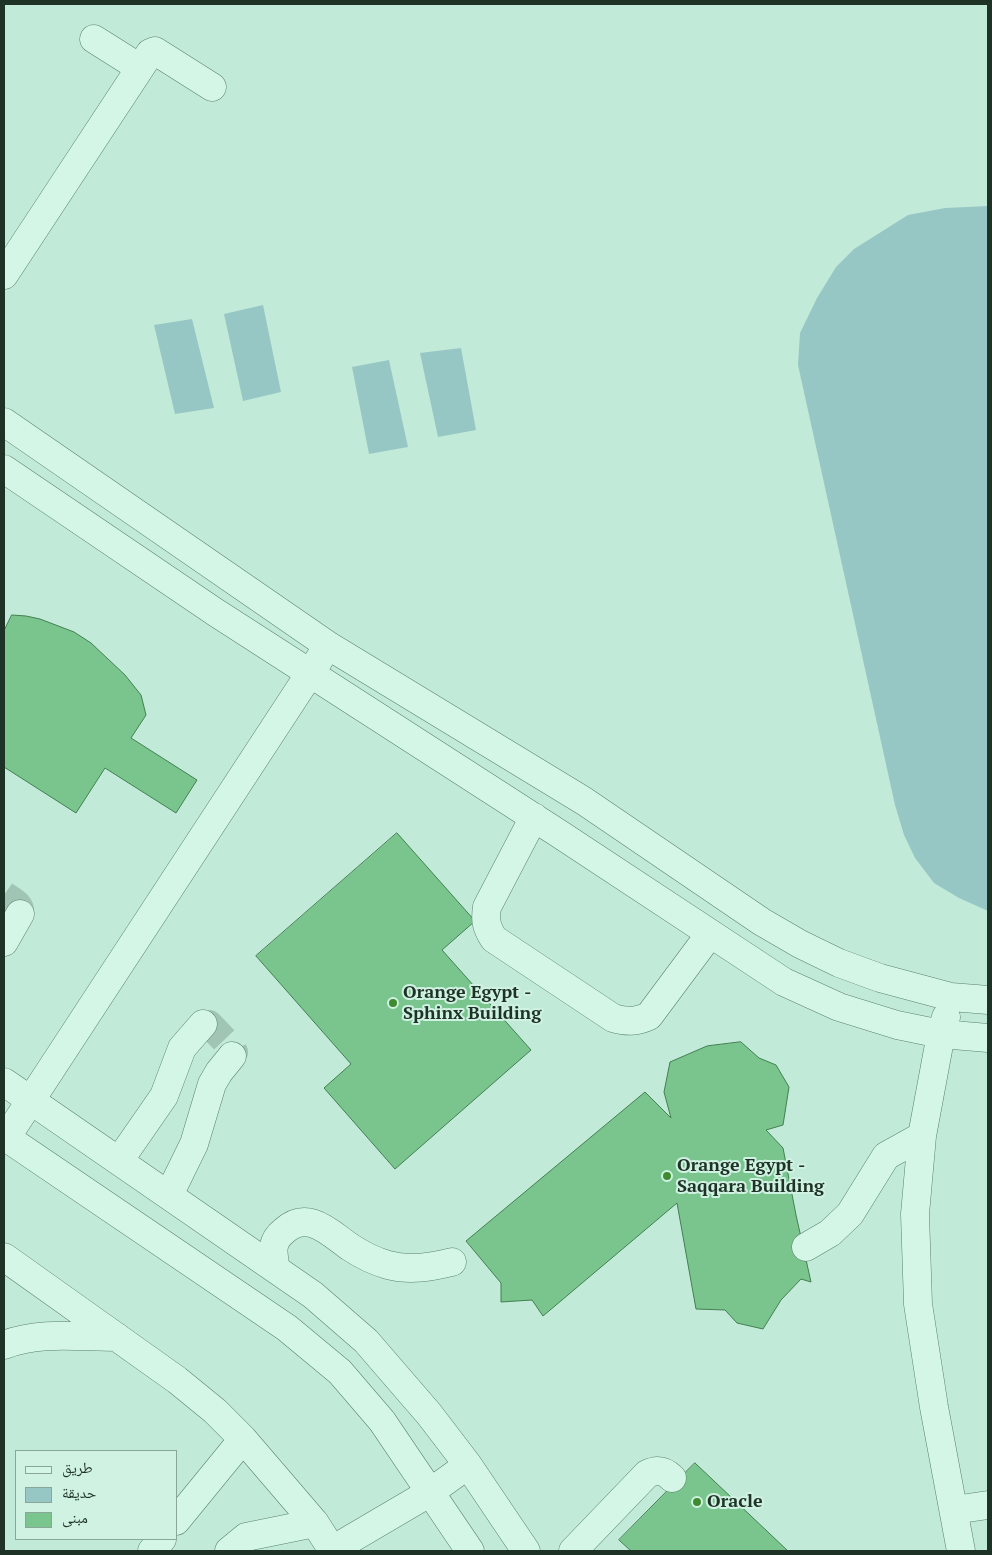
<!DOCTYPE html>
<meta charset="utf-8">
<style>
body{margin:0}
#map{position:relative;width:992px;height:1555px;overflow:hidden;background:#c2ead8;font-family:"PT Serif","Noto Naskh Arabic",serif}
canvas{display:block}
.frame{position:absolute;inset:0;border:5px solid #1e3325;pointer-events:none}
.legend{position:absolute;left:15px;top:1450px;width:162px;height:90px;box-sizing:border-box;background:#d0f2e3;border:1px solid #89a697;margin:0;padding:6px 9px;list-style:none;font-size:15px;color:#1e3325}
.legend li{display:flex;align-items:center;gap:10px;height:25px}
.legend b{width:25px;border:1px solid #89a697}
</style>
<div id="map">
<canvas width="992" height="1555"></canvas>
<div class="frame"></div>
<ul class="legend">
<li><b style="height:6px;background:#d4f6e7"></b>طريق</li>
<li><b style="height:14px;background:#97c7c5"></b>حديقة</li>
<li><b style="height:14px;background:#7ac58e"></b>مبنى</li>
</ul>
</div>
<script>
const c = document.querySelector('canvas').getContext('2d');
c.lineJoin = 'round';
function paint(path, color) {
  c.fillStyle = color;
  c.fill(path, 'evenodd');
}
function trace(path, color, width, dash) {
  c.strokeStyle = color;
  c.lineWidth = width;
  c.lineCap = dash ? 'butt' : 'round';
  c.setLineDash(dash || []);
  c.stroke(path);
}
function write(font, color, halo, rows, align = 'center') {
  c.font = font + ' "PT Serif",serif';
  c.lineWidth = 4;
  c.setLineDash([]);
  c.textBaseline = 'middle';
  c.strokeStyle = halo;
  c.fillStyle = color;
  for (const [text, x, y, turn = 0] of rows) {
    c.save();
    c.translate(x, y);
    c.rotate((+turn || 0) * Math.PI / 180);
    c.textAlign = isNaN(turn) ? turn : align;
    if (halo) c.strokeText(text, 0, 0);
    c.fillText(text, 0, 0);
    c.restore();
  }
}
paint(new Path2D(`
 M 988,206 L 988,911 L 959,898 L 934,883 L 915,858 L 904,835 L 895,805 L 798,365 L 800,333 L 817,298 L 836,267 L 854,249 L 908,215 L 945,208 Z
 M 263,305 L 281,392 L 243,401 L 224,314 Z
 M 192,319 L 214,408 L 175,414 L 154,325 Z
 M 461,348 L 476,430 L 438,437 L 420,353 Z
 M 389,360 L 408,447 L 369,454 L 352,367 Z`), '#97c7c5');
const building = new Path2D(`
 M 12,615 L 26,616 L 40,619 L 74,632 L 91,643 L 125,675 L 141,695 L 146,715 L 131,738 L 197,780 L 176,813 L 105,768 L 76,813 L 4,767 L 4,631 Z
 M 397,833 L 475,921 L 442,950 L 531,1050 L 395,1169 L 324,1088 L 351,1064 L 256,956 Z
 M 741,1042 L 759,1058 L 776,1065 L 789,1087 L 783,1125 L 766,1130 L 783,1148 L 796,1215 L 811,1282 L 801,1279 L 781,1300 L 763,1329 L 737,1323 L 725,1310 L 696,1309 L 677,1203 L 543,1316 L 532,1300 L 501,1302 L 501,1283 L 466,1241 L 645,1092 L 671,1118 L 664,1092 L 670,1062 L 707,1046 Z
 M 695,1463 L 788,1551 L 631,1551 L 619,1540 Z`);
paint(building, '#7ac58e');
trace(building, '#427f51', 1);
trace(new Path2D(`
 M 4,895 C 11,900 22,904 20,914
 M 203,1024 L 209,1024 L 232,1048 L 234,1052 L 232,1056`), '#a1c5b4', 28, [28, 14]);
const minor = new Path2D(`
 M 94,39 L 140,68
 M 4,275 L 150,53 L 155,51 L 212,87
 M 4,422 L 329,646 L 584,801 L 762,922 L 800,944 L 839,963 L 880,978 L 951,997 L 988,1000
 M 4,469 L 215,612 L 558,833 L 784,982 L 839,1007 L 897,1025 L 941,1034 L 988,1038
 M 534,817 L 487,907 C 485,920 486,927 494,939 L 613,1018 C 627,1022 636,1022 649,1016 L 710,934
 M 4,942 L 20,914
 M 946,1017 L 941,1034 L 922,1136 L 915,1214 L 918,1304 L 934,1407 L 961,1551
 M 4,1082 L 313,1295 L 366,1341 L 429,1414 L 468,1465 L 526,1551
 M 4,1136 L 287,1328 L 340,1372 L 382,1421 L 470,1551
 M 6,1138 L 320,658
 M 119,1161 L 164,1096 L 182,1048 L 203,1024
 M 169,1195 L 194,1144 L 212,1084 L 219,1072 L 232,1056
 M 806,1247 L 830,1233 L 850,1214 L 886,1156 L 922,1136
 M 4,1257 L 177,1380 L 215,1411 L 243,1439 L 315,1523 L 333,1551
 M 276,1269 C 273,1253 270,1242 284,1231 C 308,1209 330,1233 350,1247 C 362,1255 374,1261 388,1265 C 410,1271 431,1267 452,1262
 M 4,1345 C 39,1331 79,1337 117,1337
 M 954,1510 L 988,1505
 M 176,1521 L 243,1439
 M 332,1550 L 429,1493 L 468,1465
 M 152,1551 L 162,1539
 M 229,1551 L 246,1537 L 315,1523
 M 573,1551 L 647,1474 C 657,1469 664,1470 672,1478`);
trace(minor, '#5a826a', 29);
trace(minor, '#d4f6e7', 28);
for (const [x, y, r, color] of [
 [393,1003,5,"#3e8c2f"],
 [667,1176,5,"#3e8c2f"],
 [697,1502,5,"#3e8c2f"]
]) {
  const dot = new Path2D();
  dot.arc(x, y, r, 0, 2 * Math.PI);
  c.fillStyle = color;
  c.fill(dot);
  trace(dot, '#d0f2e3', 2);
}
write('bold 18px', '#1e3325', '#d0f2e3', [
 ["Orange Egypt -",403,993],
 ["Sphinx Building",403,1014],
 ["Orange Egypt -",677,1166],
 ["Saqqara Building",677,1187],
 ["Oracle",707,1502]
], 'left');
</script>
